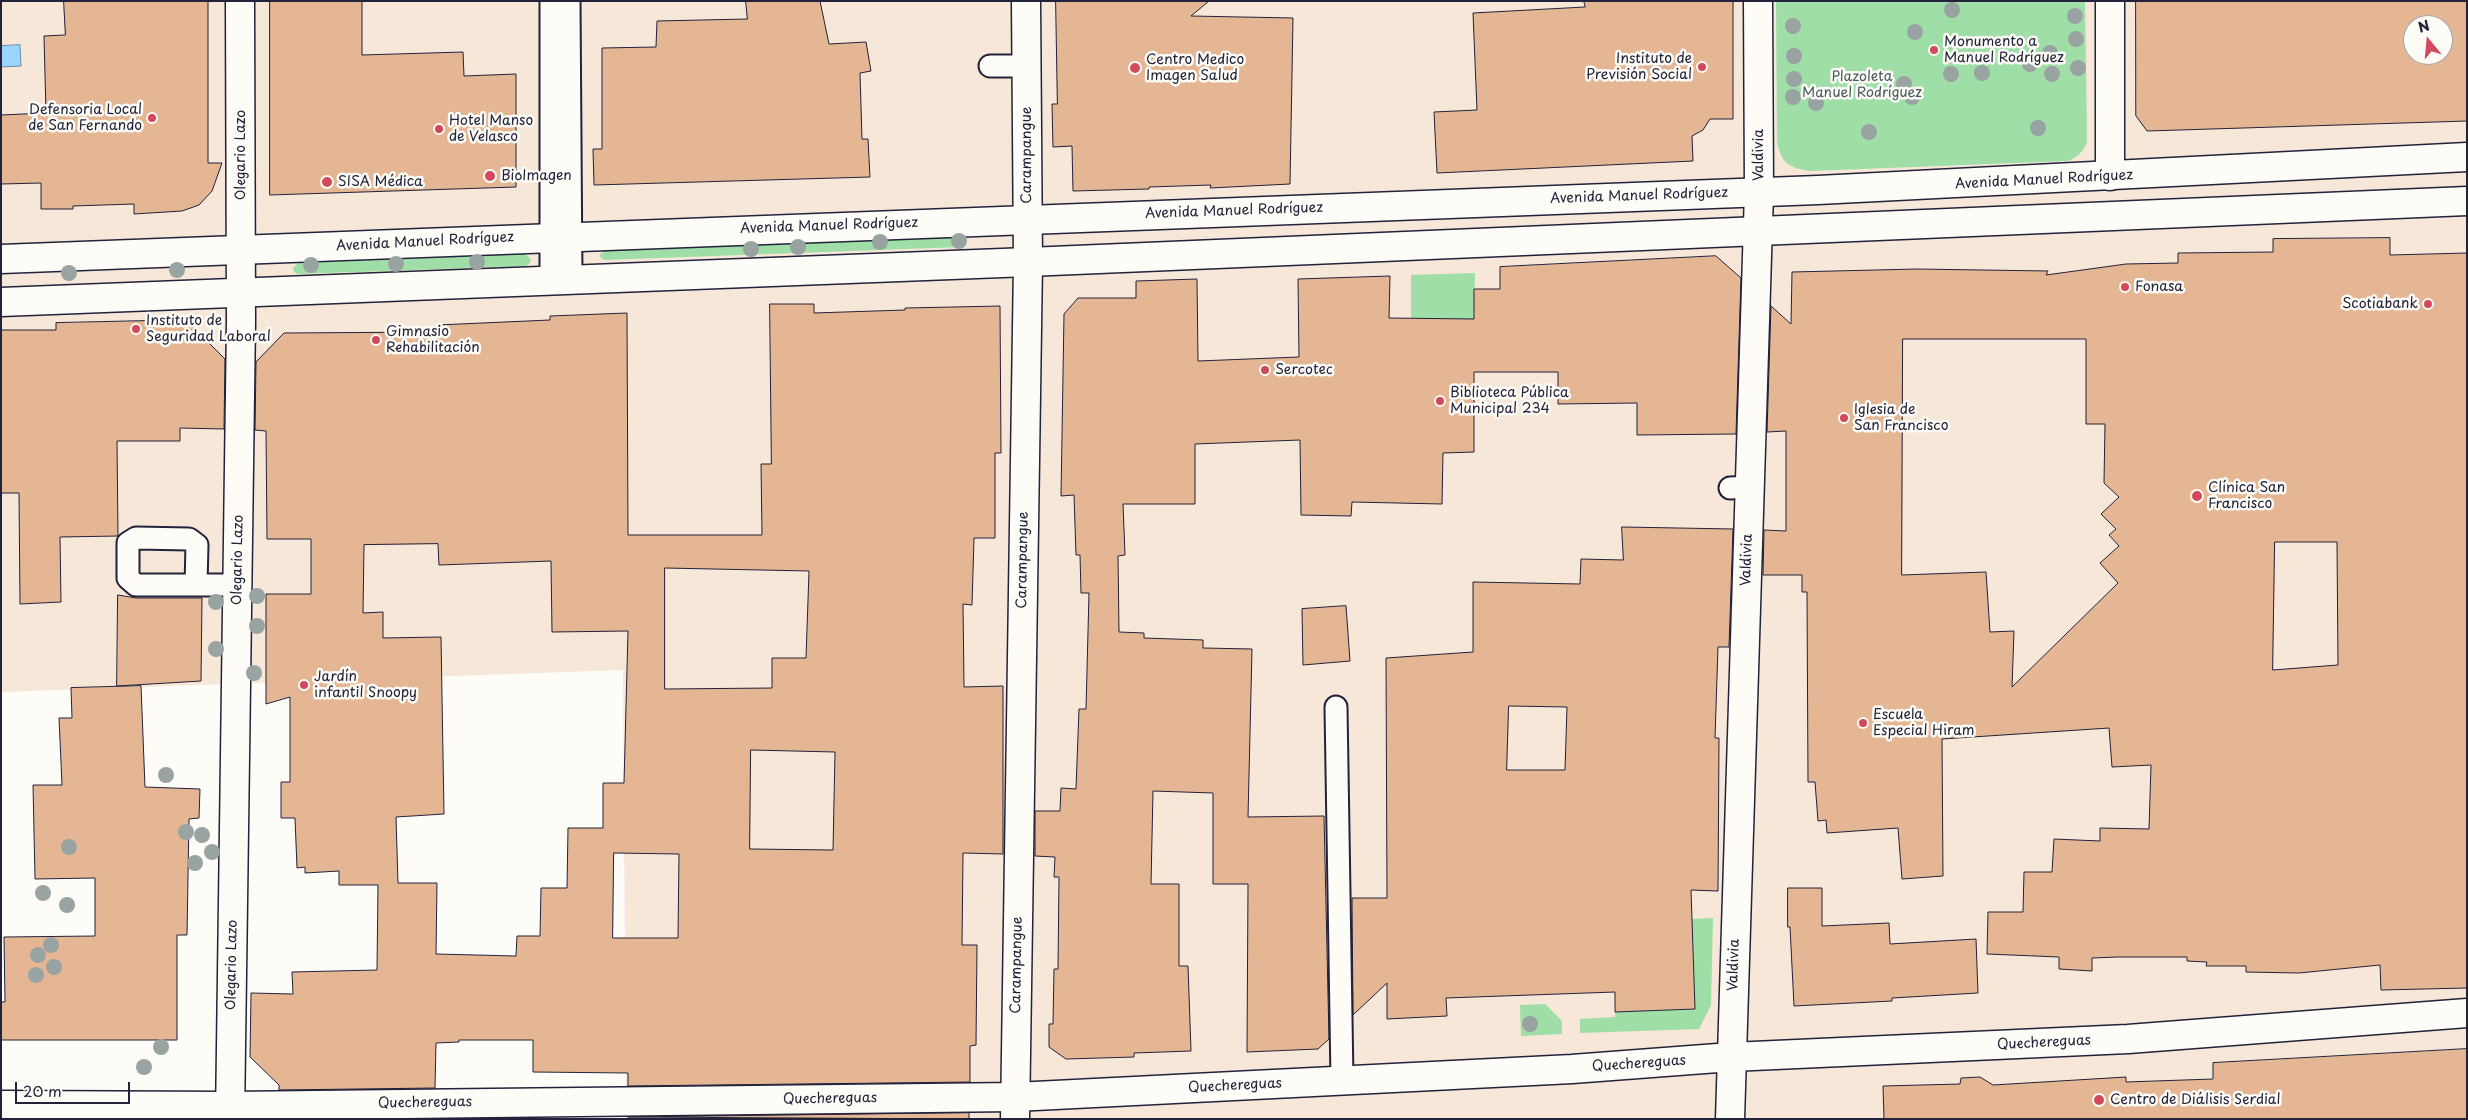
<!DOCTYPE html>
<meta charset="utf-8">
<style>
body{margin:0}
#map{position:relative;width:2468px;height:1120px;overflow:hidden;background:#fdfcf7;font-family:"Playpen Sans",sans-serif}
canvas{display:block}
.frame{position:absolute;inset:0;border:2px solid #22223b;pointer-events:none}
.north{position:absolute;left:2403px;top:15px;width:50px;height:50px;box-sizing:border-box;background:#fdfcf7;border:1px solid #a5a5ac;border-radius:50%;rotate:343deg;font-size:14px;font-weight:700;line-height:20px;text-align:center;color:#22223b}
.north::after{content:'';display:block;margin:auto;width:18px;height:22px;background:#d1495b;clip-path:polygon(50% 0,100% 100%,50% 72%,0 100%)}
.scale{position:absolute;left:15px;top:1082px;width:115px;height:22px;box-sizing:border-box;border:2px solid #22223b;border-top:0;padding-left:6px;font-size:15px;line-height:18px;white-space:nowrap;color:#22223b;-webkit-text-stroke:4px #fdfcf7;paint-order:stroke}
</style>
<div id="map">
<canvas width="2468" height="1120"></canvas>
<div class="frame"></div>
<div class="north">N</div>
<div class="scale">20 m</div>
</div>
<script>
const c = document.querySelector('canvas').getContext('2d');
c.lineJoin = 'round';
function paint(path, color) {
  c.fillStyle = color;
  c.fill(path, 'evenodd');
}
function trace(path, color, width, dash) {
  c.strokeStyle = color;
  c.lineWidth = width;
  c.lineCap = dash ? 'butt' : 'round';
  c.setLineDash(dash || []);
  c.stroke(path);
}
function write(font, color, halo, rows, align = 'center') {
  c.font = font + ' "Playpen Sans",sans-serif';
  c.lineWidth = 5;
  c.setLineDash([]);
  c.textBaseline = 'middle';
  c.strokeStyle = halo;
  c.fillStyle = color;
  for (const [text, x, y, turn = 0] of rows) {
    c.save();
    c.translate(x, y);
    c.rotate((+turn || 0) * Math.PI / 180);
    c.textAlign = isNaN(turn) ? turn : align;
    if (halo) c.strokeText(text, 0, 0);
    c.fillText(text, 0, 0);
    c.restore();
  }
}
paint(new Path2D(`
 M 1,1 L 2467,1 L 2467,1119 L 626,1119 L 623,670 L 1,692 ZM 2413,25 L 2443,25 L 2443,55 L 2413,55 Z`), '#f6e7d9');
paint(new Path2D(`
 M 1776,1 L 2085,1 L 2087,142 C 2083,152 2078,157 2068,161 L 1810,171 C 1788,167 1782,164 1777,142 Z
 M 962,236 L 967,241 L 962,247 L 604,260 L 599,256 L 604,250 Z
 M 525,254 L 531,259 L 530,263 L 526,266 L 298,274 L 294,272 L 293,268 L 298,263 Z
 M 1475,273 L 1474,319 L 1411,319 L 1411,275 Z
 M 1713,918 L 1711,1005 L 1699,1029 L 1580,1033 L 1580,1019 L 1615,1017 L 1615,1012 L 1695,1009 L 1692,919 Z
 M 1545,1004 L 1562,1021 L 1562,1034 L 1521,1036 L 1520,1005 Z`), '#a0dea7');
const water = new Path2D(`
 M 20,45 L 21,66 L 1,67 L 1,46 Z`);
paint(water, '#9cd5fc');
trace(water, '#6b8daf', 1);
const building = new Path2D(`
 M 64,1 L 208,1 L 208,163 L 222,163 L 212,191 L 199,205 L 182,211 L 134,214 L 134,204 L 73,206 L 73,209 L 41,209 L 41,183 L 1,184 L 1,115 L 46,113 L 44,36 L 65,35 Z
 M 270,1 L 362,1 L 362,55 L 463,52 L 464,76 L 516,74 L 516,187 L 270,195 Z
 M 746,1 L 820,1 L 829,44 L 866,42 L 871,71 L 860,73 L 862,139 L 868,139 L 870,177 L 594,185 L 593,149 L 602,149 L 602,48 L 656,47 L 657,21 L 747,19 Z
 M 1056,1 L 1209,1 L 1191,16 L 1293,18 L 1290,184 L 1210,188 L 1211,185 L 1149,187 L 1149,189 L 1073,191 L 1072,146 L 1053,147 L 1052,104 L 1057,104 Z
 M 1584,1 L 1733,1 L 1733,119 L 1710,119 L 1703,130 L 1692,136 L 1693,161 L 1437,173 L 1434,112 L 1477,110 L 1473,13 L 1585,7 Z
 M 2136,1 L 2467,1 L 2467,121 L 2147,131 L 2136,116 ZM 2413,25 L 2443,25 L 2443,55 L 2413,55 Z
 M 2390,238 L 2390,255 L 2467,253 L 2467,988 L 2381,990 L 2380,965 L 2299,973 L 2246,972 L 2246,966 L 2206,966 L 2207,962 L 2187,961 L 2187,957 L 2117,957 L 2092,958 L 2092,971 L 2059,969 L 2059,957 L 1987,954 L 1988,912 L 2023,912 L 2024,872 L 2052,872 L 2054,839 L 2100,841 L 2100,828 L 2149,829 L 2151,765 L 2112,767 L 2109,728 L 1942,739 L 1943,876 L 1902,879 L 1898,828 L 1827,833 L 1826,820 L 1818,821 L 1815,782 L 1808,782 L 1807,592 L 1802,592 L 1802,575 L 1763,575 L 1764,530 L 1786,531 L 1786,431 L 1767,432 L 1771,306 L 1791,324 L 1792,272 L 1917,269 L 2048,271 L 2046,275 L 2126,264 L 2178,263 L 2178,253 L 2273,252 L 2273,239 ZM 1903,339 L 2086,339 L 2086,424 L 2105,424 L 2104,483 L 2119,497 L 2101,514 L 2116,529 L 2109,535 L 2119,546 L 2100,563 L 2118,583 L 2012,687 L 2014,631 L 1990,632 L 1986,572 L 1902,575 ZM 2275,542 L 2337,542 L 2338,665 L 2273,670 Z
 M 1716,256 L 1741,278 L 1736,434 L 1637,435 L 1637,403 L 1558,404 L 1558,372 L 1474,372 L 1474,452 L 1443,453 L 1442,504 L 1352,502 L 1351,516 L 1301,515 L 1300,440 L 1195,444 L 1195,504 L 1123,504 L 1125,555 L 1118,556 L 1119,632 L 1144,633 L 1144,638 L 1203,640 L 1203,648 L 1252,649 L 1248,817 L 1324,816 L 1329,1039 L 1318,1049 L 1247,1052 L 1248,884 L 1213,884 L 1213,793 L 1153,791 L 1151,884 L 1179,884 L 1179,966 L 1188,966 L 1191,1051 L 1134,1053 L 1134,1057 L 1066,1059 L 1049,1047 L 1049,1024 L 1053,1024 L 1054,969 L 1058,969 L 1059,877 L 1054,877 L 1055,857 L 1035,856 L 1035,811 L 1060,811 L 1061,788 L 1076,789 L 1079,709 L 1086,709 L 1089,593 L 1081,593 L 1080,555 L 1076,555 L 1074,495 L 1061,496 L 1064,314 L 1078,298 L 1136,298 L 1136,281 L 1197,279 L 1198,361 L 1299,357 L 1298,279 L 1390,276 L 1389,318 L 1474,319 L 1474,289 L 1500,289 L 1500,267 Z
 M 770,304 L 814,304 L 814,313 L 905,310 L 905,308 L 1000,306 L 1001,453 L 995,453 L 995,538 L 974,538 L 972,605 L 963,604 L 964,687 L 1003,686 L 1003,854 L 963,853 L 962,945 L 977,945 L 976,1045 L 970,1046 L 970,1082 L 628,1086 L 628,1073 L 533,1072 L 533,1040 L 459,1040 L 459,1042 L 436,1043 L 435,1088 L 279,1090 L 279,1085 L 250,1057 L 251,993 L 293,994 L 292,972 L 377,970 L 378,885 L 339,885 L 339,871 L 305,873 L 305,867 L 297,868 L 295,818 L 281,818 L 281,782 L 290,782 L 290,697 L 266,704 L 266,594 L 311,594 L 311,539 L 267,539 L 266,431 L 255,430 L 256,362 L 284,333 L 437,332 L 437,325 L 550,320 L 550,316 L 627,313 L 628,535 L 762,535 L 761,464 L 771,464 ZM 438,544 L 439,565 L 551,561 L 552,632 L 628,631 L 624,783 L 603,783 L 603,828 L 568,828 L 567,888 L 541,888 L 540,936 L 517,936 L 516,956 L 436,954 L 437,883 L 398,883 L 396,817 L 444,814 L 441,637 L 383,638 L 383,612 L 363,613 L 364,545 ZM 665,568 L 809,571 L 806,658 L 772,658 L 772,688 L 665,689 ZM 751,750 L 835,752 L 833,850 L 750,849 ZM 614,853 L 679,854 L 678,938 L 613,938 Z
 M 186,320 L 225,359 L 224,429 L 180,428 L 180,441 L 117,441 L 118,536 L 60,537 L 61,602 L 20,604 L 19,493 L 1,493 L 1,330 L 56,330 L 56,323 Z
 M 1622,527 L 1733,529 L 1729,647 L 1718,647 L 1715,738 L 1719,738 L 1718,891 L 1691,890 L 1695,1009 L 1615,1012 L 1615,992 L 1446,998 L 1447,1016 L 1387,1019 L 1387,983 L 1353,1015 L 1352,898 L 1387,898 L 1386,658 L 1473,652 L 1473,582 L 1580,584 L 1581,559 L 1623,560 ZM 1509,706 L 1567,707 L 1565,770 L 1507,770 Z
 M 118,595 L 136,598 L 202,598 L 201,681 L 117,686 Z
 M 1346,606 L 1350,661 L 1303,665 L 1302,609 Z
 M 141,686 L 145,787 L 200,789 L 199,818 L 189,819 L 187,935 L 177,935 L 177,1040 L 1,1040 L 1,1002 L 5,1002 L 4,937 L 95,936 L 95,878 L 35,879 L 33,785 L 62,785 L 59,718 L 72,718 L 71,688 Z
 M 1788,888 L 1822,888 L 1822,926 L 1889,923 L 1890,944 L 1976,939 L 1978,993 L 1892,998 L 1892,1001 L 1794,1006 L 1790,927 L 1788,927 Z
 M 2467,1049 L 2467,1119 L 1884,1119 L 1883,1086 L 1960,1084 L 1961,1078 L 1980,1077 L 1993,1085 L 2126,1077 L 2126,1082 L 2213,1079 L 2213,1063 Z
 M 969,1113 L 969,1119 L 628,1117 Z`);
paint(building, '#e4b694');
trace(building, '#22223b', 1);
const service = new Path2D(`
 M 569,1 L 571,279
 M 990,66 L 1027,66
 M 551,280 L 551,1
 M 1730,488 L 1749,487
 M 196,585 L 197,545 L 189,539 L 136,538 L 128,543 L 128,578 L 136,585 L 238,585
 M 1336,707 L 1342,1080`);
const minor = new Path2D(`
 M 2110,1 L 2110,176
 M 1,1105 L 230,1106 L 1015,1097 L 1572,1069 L 1731,1057 L 2128,1039 L 2467,1013
 M 230,1119 L 241,321 L 240,1
 M 1730,1119 L 1759,192 L 1758,1`);
const tertiary = new Path2D(`
 M 1015,1119 L 1028,262 L 1026,1`);
const secondary = new Path2D(`
 M 1,259 L 1818,190 L 2467,157
 M 1,302 L 1028,262 L 2467,201`);
trace(service, '#22223b', 25);
trace(minor, '#22223b', 31);
trace(tertiary, '#22223b', 31);
trace(secondary, '#22223b', 31);
trace(service, '#fdfcf7', 21);
trace(minor, '#fdfcf7', 28);
trace(tertiary, '#fdfcf7', 28);
trace(secondary, '#fdfcf7', 28);
c.fillStyle = '#99a3a1';
for (const [x, y] of [
 [1952,10],
 [2075,16],
 [1793,26],
 [1915,32],
 [2076,39],
 [2050,53],
 [1794,56],
 [2030,64],
 [2078,68],
 [1982,73],
 [1951,74],
 [2052,74],
 [1794,79],
 [1904,84],
 [1793,97],
 [1912,97],
 [1816,103],
 [2038,128],
 [1869,132],
 [959,241],
 [880,242],
 [798,247],
 [751,249],
 [477,262],
 [396,264],
 [311,265],
 [177,270],
 [69,273],
 [257,596],
 [216,602],
 [257,626],
 [216,649],
 [254,673],
 [166,775],
 [186,832],
 [202,835],
 [69,847],
 [212,852],
 [195,863],
 [43,893],
 [67,905],
 [51,945],
 [38,955],
 [54,967],
 [36,975],
 [1530,1024],
 [161,1047],
 [144,1067]
]) {
  c.beginPath();
  c.arc(x, y, 8, 0, 2 * Math.PI);
  c.fill();
}
for (const [x, y, r, color] of [
 [1934,50,5,"#d1495b"],
 [1702,67,5,"#d1495b"],
 [1135,68,6,"#d1495b"],
 [152,118,5,"#d1495b"],
 [439,129,5,"#d1495b"],
 [490,176,6,"#d1495b"],
 [327,182,6,"#d1495b"],
 [2125,287,5,"#d1495b"],
 [2428,304,5,"#d1495b"],
 [136,329,5,"#d1495b"],
 [376,340,5,"#d1495b"],
 [1265,370,5,"#d1495b"],
 [1440,401,5,"#d1495b"],
 [1844,418,5,"#d1495b"],
 [2197,496,6,"#d1495b"],
 [304,685,5,"#d1495b"],
 [1863,723,5,"#d1495b"],
 [2099,1100,6,"#d1495b"]
]) {
  const dot = new Path2D();
  dot.arc(x, y, r, 0, 2 * Math.PI);
  c.fillStyle = color;
  c.fill(dot);
  trace(dot, '#fdfcf7', 2);
}
write('14px', '#22223b', '#fdfcf7', [
 ["Monumento a",1944,42],
 ["Manuel Rodríguez",1944,58],
 ["Instituto de",1692,59,"right"],
 ["Previsión Social",1692,75,"right"],
 ["Centro Medico",1146,60],
 ["Imagen Salud",1146,76],
 ["Defensoria Local",142,110,"right"],
 ["de San Fernando",142,126,"right"],
 ["Hotel Manso",449,121],
 ["de Velasco",449,137],
 ["BioImagen",501,176],
 ["SISA Médica",338,182],
 ["Fonasa",2135,287],
 ["Scotiabank",2418,304,"right"],
 ["Instituto de",146,321],
 ["Seguridad Laboral",146,337],
 ["Gimnasio",386,332],
 ["Rehabilitación",386,348],
 ["Sercotec",1275,370],
 ["Biblioteca Pública",1450,393],
 ["Municipal 234",1450,409],
 ["Iglesia de",1854,410],
 ["San Francisco",1854,426],
 ["Clínica San",2208,488],
 ["Francisco",2208,504],
 ["Jardín",314,677],
 ["infantil Snoopy",314,693],
 ["Escuela",1873,715],
 ["Especial Hiram",1873,731],
 ["Centro de Diálisis Serdial",2110,1100]
], 'left');
write('14px', '#485a5b', '#fdfcf7', [
 ["Plazoleta",1862,77],
 ["Manuel Rodríguez",1862,93]
]);
write('14px', '#22223b', '#fdfcf7', [
 ["Olegario Lazo",241,155,-90],
 ["Carampangue",1027,155,-90],
 ["Valdivia",1759,155,-90],
 ["Avenida Manuel Rodríguez",2044,180,-3],
 ["Avenida Manuel Rodríguez",1639,196,-2],
 ["Avenida Manuel Rodríguez",1234,211,-2],
 ["Avenida Manuel Rodríguez",829,226,-2],
 ["Avenida Manuel Rodríguez",425,242,-3],
 ["Olegario Lazo",238,560,-89],
 ["Carampangue",1023,560,-89],
 ["Valdivia",1747,560,-88],
 ["Olegario Lazo",232,965,-89],
 ["Carampangue",1017,965,-89],
 ["Valdivia",1734,965,-88],
 ["Quechereguas",2044,1043,-3],
 ["Quechereguas",1639,1064,-4],
 ["Quechereguas",1235,1086,-3],
 ["Quechereguas",830,1099,-1],
 ["Quechereguas",425,1103,-1]
]);
</script>
